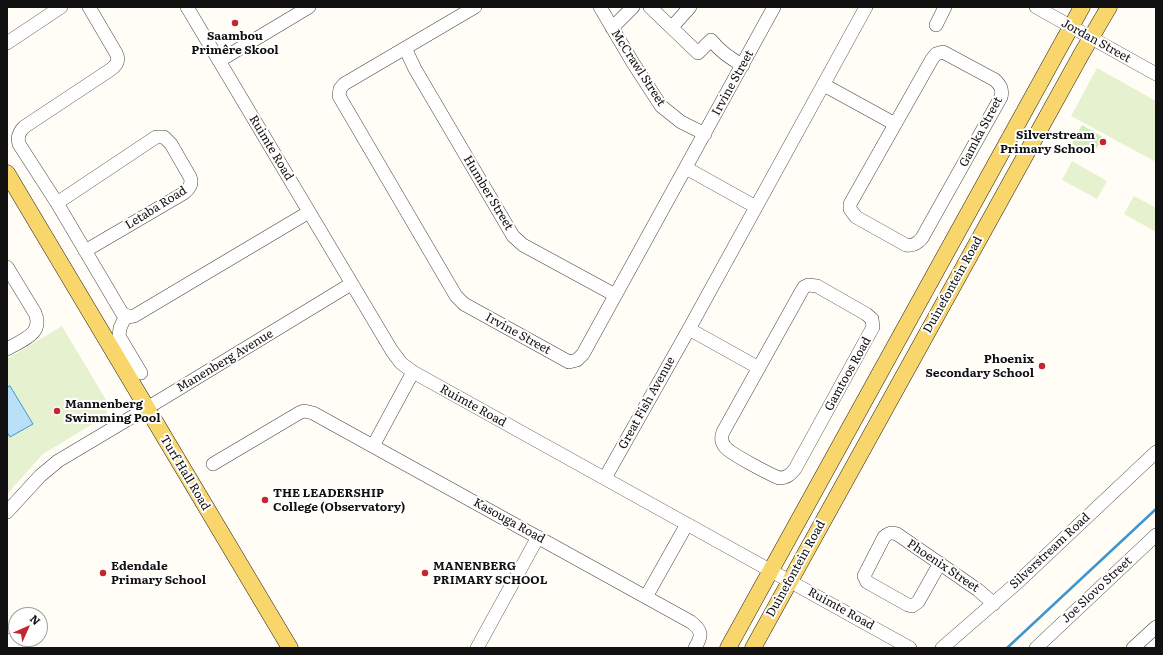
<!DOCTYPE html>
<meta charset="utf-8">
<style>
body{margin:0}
#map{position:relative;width:1163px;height:655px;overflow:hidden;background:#fffdf5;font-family:Literata,serif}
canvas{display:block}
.frame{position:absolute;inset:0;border:8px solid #111;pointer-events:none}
.north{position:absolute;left:8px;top:607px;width:40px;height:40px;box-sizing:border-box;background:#fff;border:1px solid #a0a0a0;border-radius:50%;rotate:45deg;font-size:11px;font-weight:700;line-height:16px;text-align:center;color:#111}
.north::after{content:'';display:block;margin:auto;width:14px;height:18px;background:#c4262e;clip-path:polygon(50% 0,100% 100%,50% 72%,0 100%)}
</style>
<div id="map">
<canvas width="1163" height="655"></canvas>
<div class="frame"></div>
<div class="north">N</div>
</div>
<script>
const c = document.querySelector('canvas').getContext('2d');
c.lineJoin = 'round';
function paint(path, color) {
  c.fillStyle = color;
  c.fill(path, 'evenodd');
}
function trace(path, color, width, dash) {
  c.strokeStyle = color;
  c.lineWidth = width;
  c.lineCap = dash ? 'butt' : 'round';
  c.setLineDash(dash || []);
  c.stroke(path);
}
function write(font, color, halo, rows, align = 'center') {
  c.font = font + ' Literata,serif';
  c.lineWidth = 4;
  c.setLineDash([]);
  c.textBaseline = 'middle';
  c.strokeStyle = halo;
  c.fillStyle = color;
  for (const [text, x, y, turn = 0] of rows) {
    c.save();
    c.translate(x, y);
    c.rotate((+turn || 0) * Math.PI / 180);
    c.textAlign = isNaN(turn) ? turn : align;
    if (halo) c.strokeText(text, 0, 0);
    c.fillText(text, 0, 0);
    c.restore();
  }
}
paint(new Path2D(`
 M 1082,125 L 1103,137 L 1097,148 L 1095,147 L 1091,154 L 1072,144 Z`), '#d5ebbd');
paint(new Path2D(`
 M 1097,68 L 1156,101 L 1156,162 L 1071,116 Z
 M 1072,161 L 1107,181 L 1097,199 L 1062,180 Z
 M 1134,196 L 1156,208 L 1156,232 L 1124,214 Z
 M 62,326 L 109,405 L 106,416 L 43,454 L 7,494 L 7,359 Z`), '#e6f2cf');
const water = new Path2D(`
 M 10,386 L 33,424 L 10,437 L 7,432 L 7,388 Z`);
paint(water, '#b9e0f7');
trace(water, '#3f96cf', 1);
trace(new Path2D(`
 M 1007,648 L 1156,509`), '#3f96cf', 2.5);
const minor = new Path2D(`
 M 89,7 L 116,53 C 120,61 116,66 110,70 L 24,127 C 19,132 17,137 19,144 L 57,203 L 122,313 L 129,317 L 134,316 L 309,212
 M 187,7 L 392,351 L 401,363 L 413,372 L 910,648
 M 475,7 L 344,84 L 340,89 L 339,96 L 456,296 L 464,304 L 569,362 L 577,360 L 583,354 L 774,7
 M 600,7 L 633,63 L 661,106 L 681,122 L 705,134
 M 650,7 L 698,53 L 711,40 C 720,51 730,59 743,65
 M 1036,7 L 1156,74
 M 936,25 L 945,7
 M 672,27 L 690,7
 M 612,28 L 633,7
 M 7,43 L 61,7
 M 405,48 L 415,69 L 513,236 L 523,245 L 615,295
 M 943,52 L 995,80 C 1000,85 1003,89 1001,97 L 922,238 C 917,244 913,246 906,245 L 856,217 L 850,209 L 850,204 L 932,59 L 936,54 Z
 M 219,61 L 309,7
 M 824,85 L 895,124
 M 686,168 L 756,207
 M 57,203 L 156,137 L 164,137 L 171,144 L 190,177 C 193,184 189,189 184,193 L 85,251
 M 7,267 L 35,313 C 44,334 22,340 7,349
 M 808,285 L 817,286 L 866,314 L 872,319 L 873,327 L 795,469 C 791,474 787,478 779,478 C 769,474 731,454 725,447 C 721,442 721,437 723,432 L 801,292 L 804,287 Z
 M 126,315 L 120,328 L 119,336 L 141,373
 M 689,329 L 759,368
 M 373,446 L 413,372
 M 213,464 L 299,413 L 304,411 L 313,413 L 691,622 C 703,631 702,636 695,648
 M 605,478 L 689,329 L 866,7
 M 7,512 L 40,476 L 58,461 L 162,399 L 351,284
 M 940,563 L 918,602 L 912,606 L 908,605 L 867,582 L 864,576 L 884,537 C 888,533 891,532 897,534 L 978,590 L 994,604
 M 646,597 L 687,524
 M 7,640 L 17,644 L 21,648
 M 477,648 L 538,537
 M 942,648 L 1018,582 L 1156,452
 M 1036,648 L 1156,535
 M 1133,648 L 1156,627`);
const major = new Path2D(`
 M 7,173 L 290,648
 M 728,648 L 1082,7
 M 753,648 L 1082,53 L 1109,7`);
trace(minor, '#444', 14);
trace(major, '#222', 17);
trace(minor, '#fff', 13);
trace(major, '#f9d66b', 16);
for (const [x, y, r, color] of [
 [235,23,4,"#c4262e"],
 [1103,142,4,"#c4262e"],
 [1042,366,4,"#c4262e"],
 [57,411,4,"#c4262e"],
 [265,500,4,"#c4262e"],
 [103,573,4,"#c4262e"],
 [425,573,4,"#c4262e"]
]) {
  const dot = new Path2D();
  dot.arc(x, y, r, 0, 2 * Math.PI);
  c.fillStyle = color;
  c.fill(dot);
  trace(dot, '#fff', 1.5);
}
write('bold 12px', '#111', '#fff', [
 ["Saambou",235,36,"center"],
 ["Primêre Skool",235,50,"center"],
 ["Silverstream",1095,135,"right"],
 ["Primary School",1095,149,"right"],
 ["Phoenix",1034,359,"right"],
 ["Secondary School",1034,373,"right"],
 ["Mannenberg",65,404],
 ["Swimming Pool",65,418],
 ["THE LEADERSHIP",273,493],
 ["College (Observatory)",273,507],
 ["Edendale",111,566],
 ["Primary School",111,580],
 ["MANENBERG",433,566],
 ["PRIMARY SCHOOL",433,580]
], 'left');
write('12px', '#111', '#fff', [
 ["Jordan Street",1096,41,29],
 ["McCrawl Street",638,68,57],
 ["Irvine Street",733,83,-61],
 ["Gamka Street",981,132,-62],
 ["Ruimte Road",271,148,59],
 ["Humber Street",488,193,59],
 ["Letaba Road",156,208,-32],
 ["Duinefontein Road",953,285,-61],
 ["Irvine Street",518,334,29],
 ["Manenberg Avenue",225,361,-31],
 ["Gamtoos Road",848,374,-61],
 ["Great Fish Avenue",647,403,-61],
 ["Ruimte Road",473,406,29],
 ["Turf Hall Road",185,473,59],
 ["Kasouga Road",509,521,29],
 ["Silverstream Road",1050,551,-43],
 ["Phoenix Street",943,566,34],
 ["Duinefontein Road",796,569,-61],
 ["Joe Slovo Street",1097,590,-43],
 ["Ruimte Road",841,609,29]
]);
</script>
